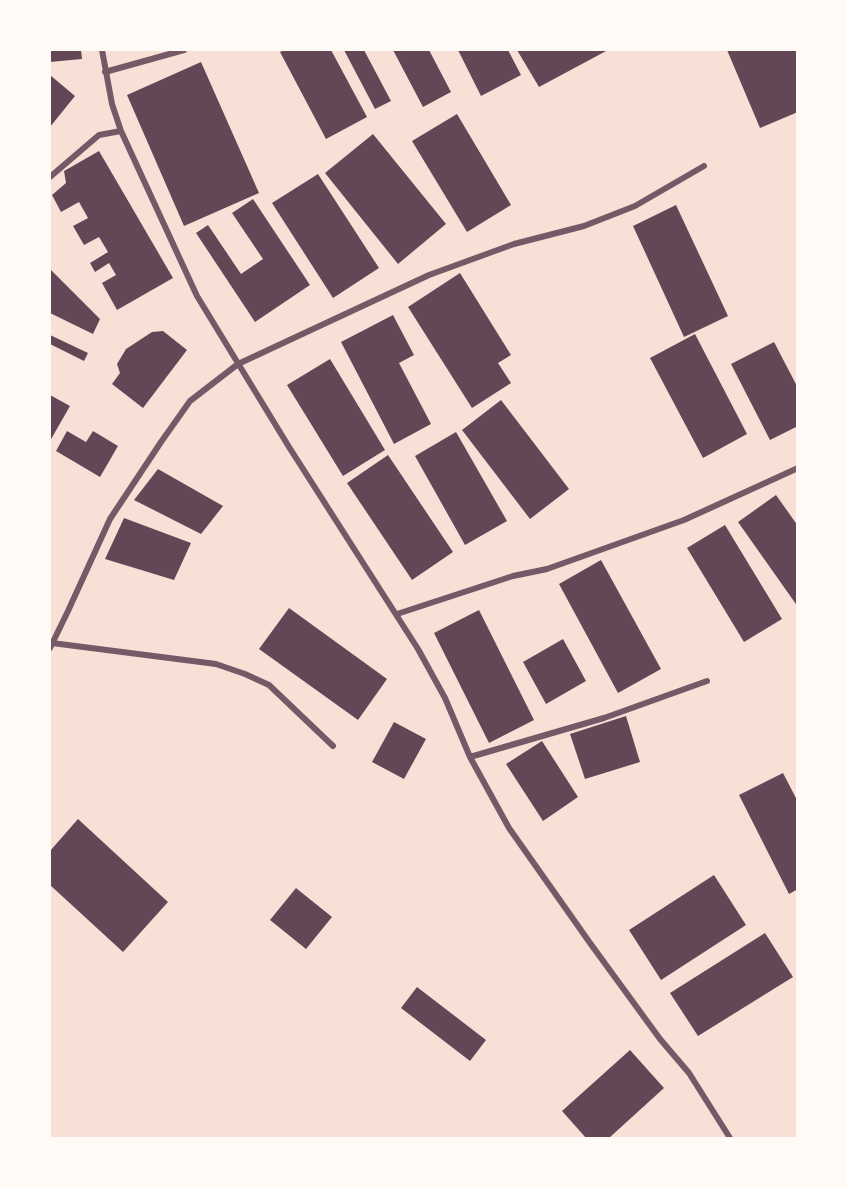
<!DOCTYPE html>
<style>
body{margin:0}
#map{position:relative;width:847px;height:1188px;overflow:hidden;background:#f7e1d7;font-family:Mulish,sans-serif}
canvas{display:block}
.frame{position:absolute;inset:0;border:51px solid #fffaf5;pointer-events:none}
</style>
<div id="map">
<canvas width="847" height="1188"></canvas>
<div class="frame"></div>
</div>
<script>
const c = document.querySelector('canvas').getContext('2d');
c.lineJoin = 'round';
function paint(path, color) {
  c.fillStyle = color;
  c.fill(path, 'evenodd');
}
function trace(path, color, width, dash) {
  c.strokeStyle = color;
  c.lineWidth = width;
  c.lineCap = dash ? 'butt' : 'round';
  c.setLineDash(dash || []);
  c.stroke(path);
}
paint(new Path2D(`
 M 50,50 L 81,50 L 82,59 L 50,62 Z
 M 285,50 L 331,50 L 367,117 L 326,139 L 280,52 Z
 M 344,50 L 364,50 L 391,101 L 375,109 Z
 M 393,50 L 429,50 L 451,92 L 423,107 Z
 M 458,50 L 508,50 L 521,75 L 481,96 Z
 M 517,50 L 608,50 L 539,87 Z
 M 727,50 L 798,50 L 798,112 L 760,128 Z
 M 201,62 L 259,193 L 184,226 L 127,95 Z
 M 50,75 L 75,96 L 50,127 Z
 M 457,114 L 511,205 L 467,232 L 412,141 Z
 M 373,134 L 446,224 L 398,264 L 325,173 Z
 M 99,151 L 173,278 L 117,310 L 102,283 L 116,275 L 109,263 L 95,272 L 90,263 L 108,252 L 99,237 L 84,245 L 73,226 L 88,218 L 79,202 L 61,212 L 52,195 L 66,183 L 64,171 Z
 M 318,174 L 379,268 L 333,298 L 272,203 Z
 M 253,199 L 310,285 L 255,322 L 196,233 L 208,225 L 241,274 L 263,259 L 232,213 Z
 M 676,205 L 728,316 L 684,337 L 633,226 Z
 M 50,269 L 100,319 L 93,334 L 50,313 Z
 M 460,273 L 511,355 L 498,363 L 511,383 L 472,408 L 408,307 Z
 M 393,315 L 414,355 L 399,363 L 431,424 L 394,444 L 341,342 Z
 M 163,331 L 187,350 L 143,408 L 112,384 L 120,373 L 117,364 L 126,349 L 152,332 Z
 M 695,334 L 747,434 L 703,458 L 650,358 Z
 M 50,335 L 88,353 L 84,361 L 50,344 Z
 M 774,342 L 798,388 L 798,426 L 770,440 L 731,364 Z
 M 330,359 L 385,450 L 343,476 L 287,385 Z
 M 50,395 L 70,406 L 50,441 Z
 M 501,400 L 569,489 L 530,519 L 462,430 Z
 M 67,431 L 86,442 L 93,431 L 118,446 L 100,477 L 56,451 Z
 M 456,432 L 507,521 L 465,545 L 415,456 Z
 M 388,455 L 453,552 L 412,580 L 347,483 Z
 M 158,469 L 223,506 L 201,534 L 134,500 Z
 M 776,495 L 798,526 L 798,607 L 738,522 Z
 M 124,518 L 191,543 L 174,580 L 105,559 Z
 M 725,525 L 782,619 L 744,642 L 687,548 Z
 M 601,560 L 661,669 L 618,693 L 559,584 Z
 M 289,608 L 387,679 L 358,720 L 259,649 Z
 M 479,610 L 534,720 L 489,743 L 434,633 Z
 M 563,639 L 586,681 L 546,704 L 523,662 Z
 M 626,716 L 640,762 L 585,779 L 570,734 Z
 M 394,722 L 426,739 L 404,779 L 372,762 Z
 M 542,741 L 578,797 L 543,821 L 506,764 Z
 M 783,773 L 798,802 L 798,889 L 789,894 L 739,795 Z
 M 78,819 L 168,902 L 123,952 L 50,885 L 50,851 Z
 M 714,875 L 746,925 L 661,980 L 629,930 Z
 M 296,888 L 332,917 L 306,949 L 270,920 Z
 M 765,933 L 793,977 L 698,1036 L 670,993 Z
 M 417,987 L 486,1040 L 470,1061 L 401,1008 Z
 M 630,1050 L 664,1088 L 609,1138 L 586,1138 L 562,1111 Z`), '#644757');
trace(new Path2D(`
 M 102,50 L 112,104 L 121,131 L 197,296 L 289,447 L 418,649 L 445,698 L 470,757 L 509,828 L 590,943 L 660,1039 L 689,1073 L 730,1138
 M 105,72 L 184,50
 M 50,177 L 99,135 L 121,131
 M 397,614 L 513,576 L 547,569 L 684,520 L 798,468
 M 52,643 L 216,664 L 245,674 L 269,685 L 333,746
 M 50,648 L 68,611 L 110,519 L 161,442 L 190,401 L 238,364 L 429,275 L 514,244 L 584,226 L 635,206 L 704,166
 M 470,757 L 604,718 L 707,681`), '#755966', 6);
</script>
